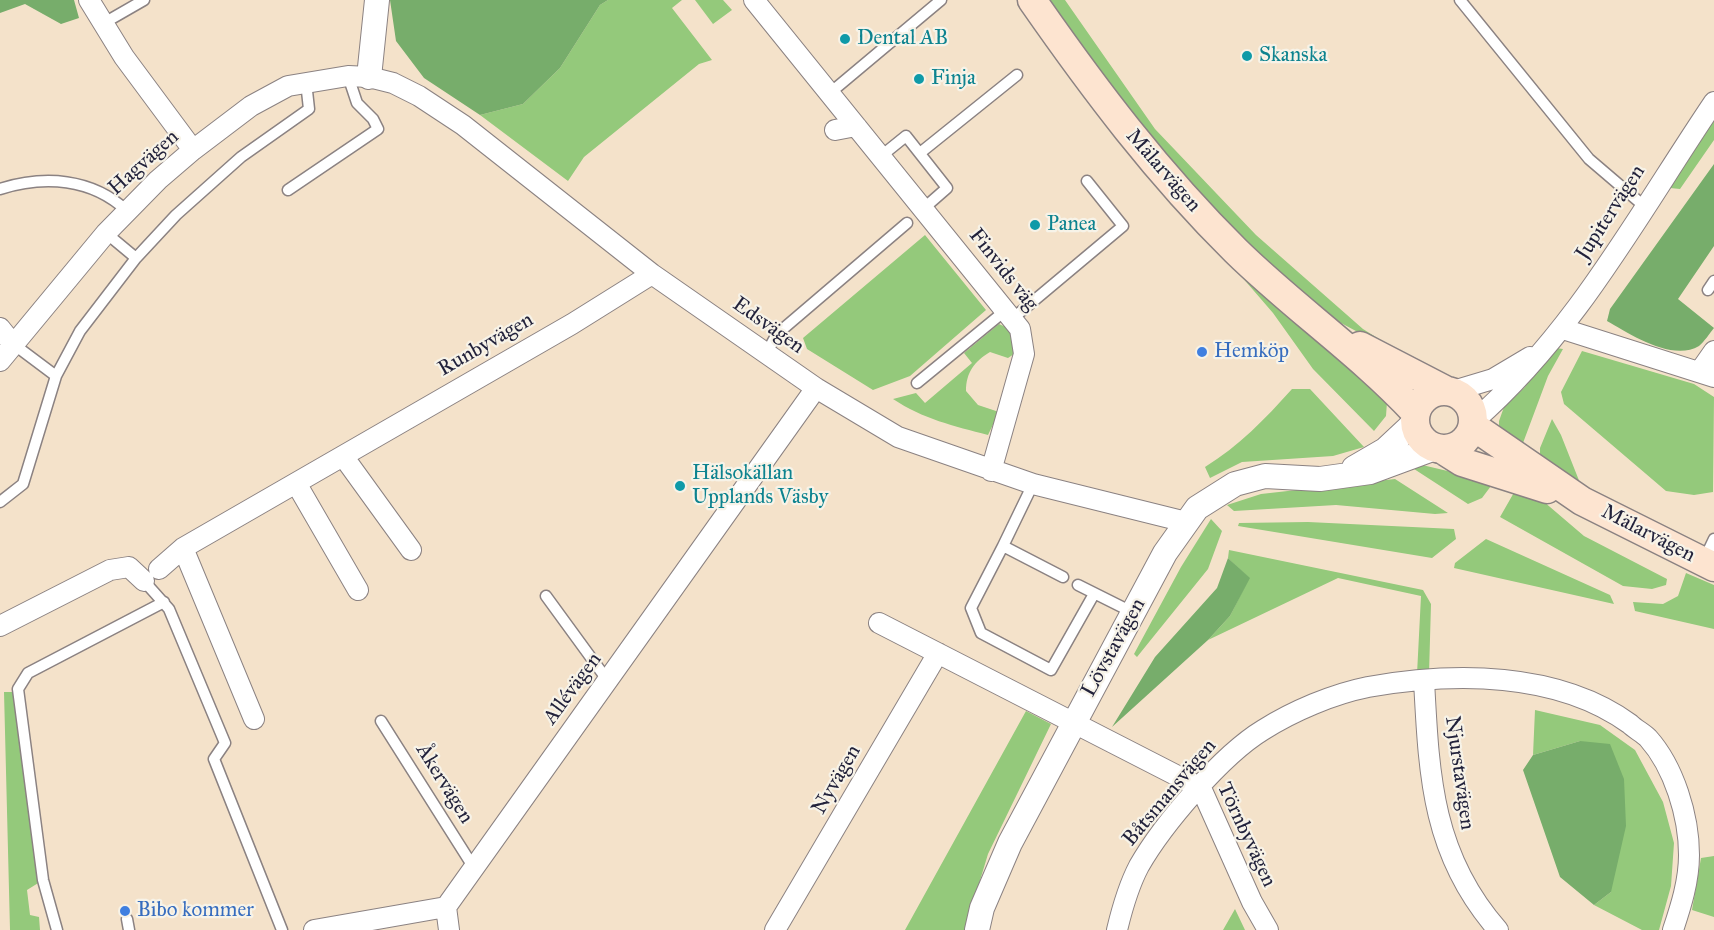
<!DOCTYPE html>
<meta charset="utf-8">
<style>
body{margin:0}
canvas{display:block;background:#f4e2ca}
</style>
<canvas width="1714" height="930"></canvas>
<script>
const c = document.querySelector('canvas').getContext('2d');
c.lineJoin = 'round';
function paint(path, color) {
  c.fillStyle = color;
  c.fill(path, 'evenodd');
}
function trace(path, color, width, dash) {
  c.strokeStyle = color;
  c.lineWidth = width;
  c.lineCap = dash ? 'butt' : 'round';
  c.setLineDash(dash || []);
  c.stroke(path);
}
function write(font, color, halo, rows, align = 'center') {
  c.font = font + ' "IM FELL Great Primer",serif';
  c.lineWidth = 4.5;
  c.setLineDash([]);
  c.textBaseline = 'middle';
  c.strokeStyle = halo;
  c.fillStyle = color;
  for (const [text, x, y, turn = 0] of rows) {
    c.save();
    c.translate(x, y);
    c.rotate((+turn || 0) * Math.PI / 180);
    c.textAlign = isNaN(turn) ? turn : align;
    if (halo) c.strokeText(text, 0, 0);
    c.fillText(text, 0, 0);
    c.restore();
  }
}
paint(new Path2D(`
 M 608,0 L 682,0 L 672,8 L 712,60 L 699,64 L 584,157 L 568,181 L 480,115 L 523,104 L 560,68 L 600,5 Z
 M 695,0 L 723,0 L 732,10 L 713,24 Z
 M 1049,0 L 1065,0 L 1155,129 L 1256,235 L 1363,329 L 1427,369 L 1326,315 L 1249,245 L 1149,138 L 1091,64 Z
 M 1714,120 L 1714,140 L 1680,189 L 1670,188 Z
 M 925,235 L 986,310 L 910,376 L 873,390 L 807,349 L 803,338 Z
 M 1222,254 L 1387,402 L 1386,416 L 1374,431 L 1313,369 L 1273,313 Z
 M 999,324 L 1010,329 L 1014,354 L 1008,358 L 990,352 C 975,361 966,372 966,391 L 978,405 L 999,412 L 988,435 C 954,426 923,419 893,399 L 916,393 L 925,403 L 972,363 L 964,353 Z
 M 1556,348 L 1563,349 L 1548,376 L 1520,451 L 1499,433 L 1499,421 L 1504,407 L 1524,388 Z
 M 1582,351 L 1694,384 L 1714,397 L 1713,492 L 1694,495 L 1666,491 L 1564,404 L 1561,392 Z
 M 1292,389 L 1310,389 L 1364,447 L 1333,456 L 1242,462 L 1210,478 L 1205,467 C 1239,446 1265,419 1292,389 Z
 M 1552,419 L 1561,435 L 1580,483 L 1540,458 L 1540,448 Z
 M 1418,464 L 1494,482 L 1482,498 L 1468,504 L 1411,467 Z
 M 1395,479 L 1448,513 L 1435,514 L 1336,505 L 1234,511 L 1227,505 L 1261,494 Z
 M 1516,489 L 1543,501 L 1584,536 L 1667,579 L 1666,585 L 1652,589 L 1623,586 L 1500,517 Z
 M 1211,519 L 1222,531 L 1208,569 L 1137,657 L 1134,654 L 1181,567 Z
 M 1308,522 L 1454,529 L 1456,539 L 1432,558 L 1238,526 L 1239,523 Z
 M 1486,539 L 1610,595 L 1614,604 L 1454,568 L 1455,563 Z
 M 1229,550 L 1423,590 L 1431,604 L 1429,674 L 1417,674 L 1421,596 L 1338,578 L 1208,640 L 1230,616 L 1249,578 L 1228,558 Z
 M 1686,573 L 1714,585 L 1714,629 L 1635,611 L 1633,602 L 1663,604 L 1678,596 Z
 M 4,692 L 16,692 L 43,880 L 27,890 L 30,915 L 39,917 L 40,930 L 10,930 Z
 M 1535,710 L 1600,725 L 1635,750 L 1663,802 L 1674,843 L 1671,886 L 1659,930 L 1642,930 L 1594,905 L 1611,892 L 1580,741 L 1533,755 Z
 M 1026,711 L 1051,724 L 988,854 L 965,930 L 905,930 Z
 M 1714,856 L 1714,917 L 1692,910 L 1701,858 Z
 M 1235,909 L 1245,930 L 1223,930 Z`), '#94c97b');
paint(new Path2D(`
 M 0,0 L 74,0 L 79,18 L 61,24 L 25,4 L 0,13 Z
 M 390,0 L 608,0 L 600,5 L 560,68 L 523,104 L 480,115 L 424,78 L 396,41 Z
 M 1714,164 L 1714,246 L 1678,299 L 1714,328 C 1710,333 1704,342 1699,346 C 1672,362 1630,334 1607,321 L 1610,309 Z
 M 1228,558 L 1250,578 L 1230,616 L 1208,640 L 1112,727 L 1155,657 L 1217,588 Z
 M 1580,741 L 1610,744 L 1624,779 L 1626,826 L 1611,892 L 1594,905 L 1560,877 L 1523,770 L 1533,755 Z`), '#77ad6b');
const service = new Path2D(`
 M 1460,0 L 1589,159 L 1644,206
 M 104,23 L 144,0
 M 830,93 L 941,0
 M 920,153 L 1017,75
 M 880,157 L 906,136 L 947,188 L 923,209
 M 0,189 C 44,175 92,178 127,211
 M 288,190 L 378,129 L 373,119 L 357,103 L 348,76
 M 106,233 L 136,258
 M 1708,290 L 1714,281
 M 1012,319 L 1123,226 L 1087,181
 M 12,343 L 56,376
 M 766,354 L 777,334 L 907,223
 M 917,383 L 1006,310
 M 1033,484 L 1003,546 L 1063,577
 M 0,502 L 23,484 L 56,376 L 80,331 L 136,258 L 176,215 L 241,157 L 309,109 L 306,82
 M 1003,546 L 971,608 L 981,633 L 1051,670 L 1094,594
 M 1704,560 L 1714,539
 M 144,581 L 169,609 L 225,743 L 214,759 L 282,930
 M 1078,585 L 1134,613
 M 546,596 L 608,681
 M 381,721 L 474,868
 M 127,919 L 129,930
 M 57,930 L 43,880 L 18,689 L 28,673 L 164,602`);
const minor = new Path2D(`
 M 89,0 L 124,57 L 193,150
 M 754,0 L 1020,329 L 1024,354 L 991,471
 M 835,130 L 856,126
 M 0,328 L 12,343
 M 1563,329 L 1714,377
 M 0,361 L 106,233 L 158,180 L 193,150 L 251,106 L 288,86 L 348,76 L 369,77 L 393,83 L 419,96 L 463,125 L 652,274 L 816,388 L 898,437 L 1033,484 L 1186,522
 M 1700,371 L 1714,351
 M 1453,391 L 1493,379 L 1530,357
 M 1474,421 C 1576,332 1639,213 1714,102
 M 343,456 L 411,550
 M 296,483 L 358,590
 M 183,548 L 254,719
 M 159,569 L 183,548 L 572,324 L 652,274
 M 879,623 L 1201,788 L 1252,902 L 1268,930
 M 0,626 L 110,570 L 129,567 L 144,581
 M 1424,680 C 1429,776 1432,855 1498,930
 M 446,907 L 449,930
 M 314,930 L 446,907 L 816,388
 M 775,930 L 938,653
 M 1117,930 C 1122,909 1129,885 1139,866 C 1163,824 1222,755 1263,730 C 1293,711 1333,694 1368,687 C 1453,672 1557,671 1630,724 C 1635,729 1643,733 1648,738 C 1674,767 1689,816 1689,855 C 1689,881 1681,906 1673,930`);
const tertiary = new Path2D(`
 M 369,77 L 377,0
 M 1354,468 L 1385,450 L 1415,422
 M 977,930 L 982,908 L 1010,843 L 1165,553 L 1197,508 L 1235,484 L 1265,476 L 1320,479 L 1370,472 L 1435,448`);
const secondary = new Path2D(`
 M 1032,0 C 1094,89 1158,174 1236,251 C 1293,307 1360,353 1415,412
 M 1360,346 L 1445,390
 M1415 420a29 29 0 1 1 58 0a29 29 0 1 1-58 0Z
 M 1473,426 L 1582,501 L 1714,567
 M 1443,450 L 1462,462 L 1547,489`);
trace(service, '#8b8282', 13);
trace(minor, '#8b8282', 22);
trace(tertiary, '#8b8282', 26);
trace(secondary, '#8b8282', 31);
trace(service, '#fff', 10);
trace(minor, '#fff', 20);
trace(tertiary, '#fff', 24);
trace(secondary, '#fde4d0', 28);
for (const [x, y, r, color] of [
 [845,39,6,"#0f9aa8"],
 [1247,56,6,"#0f9aa8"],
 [919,79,6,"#0f9aa8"],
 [1035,225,6,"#0f9aa8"],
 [1202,352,6,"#3f7fe0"],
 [680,486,6,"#0f9aa8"],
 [125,911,6,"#3f7fe0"]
]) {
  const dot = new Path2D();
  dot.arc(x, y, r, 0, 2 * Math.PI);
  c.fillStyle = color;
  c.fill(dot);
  trace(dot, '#f7f3e8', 2);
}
write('21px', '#0d838f', '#f7f3e8', [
 ["Dental AB",857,39],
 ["Skanska",1259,56],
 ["Finja",931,79],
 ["Panea",1047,225],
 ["Hälsokällan",692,474],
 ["Upplands Väsby",692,498]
], 'left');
write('21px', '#22223b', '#f7f3e8', [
 ["Hagvägen",144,163,-42],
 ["Mälarvägen",1163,171,49],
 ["Jupitervägen",1611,213,-57],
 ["Finvids väg",1003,270,52],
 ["Edsvägen",768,326,35],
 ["Runbyvägen",486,345,-30],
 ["Mälarvägen",1648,534,27],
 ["Lövstavägen",1114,648,-61],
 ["Allévägen",573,689,-54],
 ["Njurstavägen",1459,773,82],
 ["Nyvägen",837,780,-60],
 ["Åkervägen",444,784,58],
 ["Båtsmansvägen",1170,793,-50],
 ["Törnbyvägen",1246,835,65]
]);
write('21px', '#366cbe', '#f7f3e8', [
 ["Hemköp",1214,352],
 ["Bibo kommer",137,911]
], 'left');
</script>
